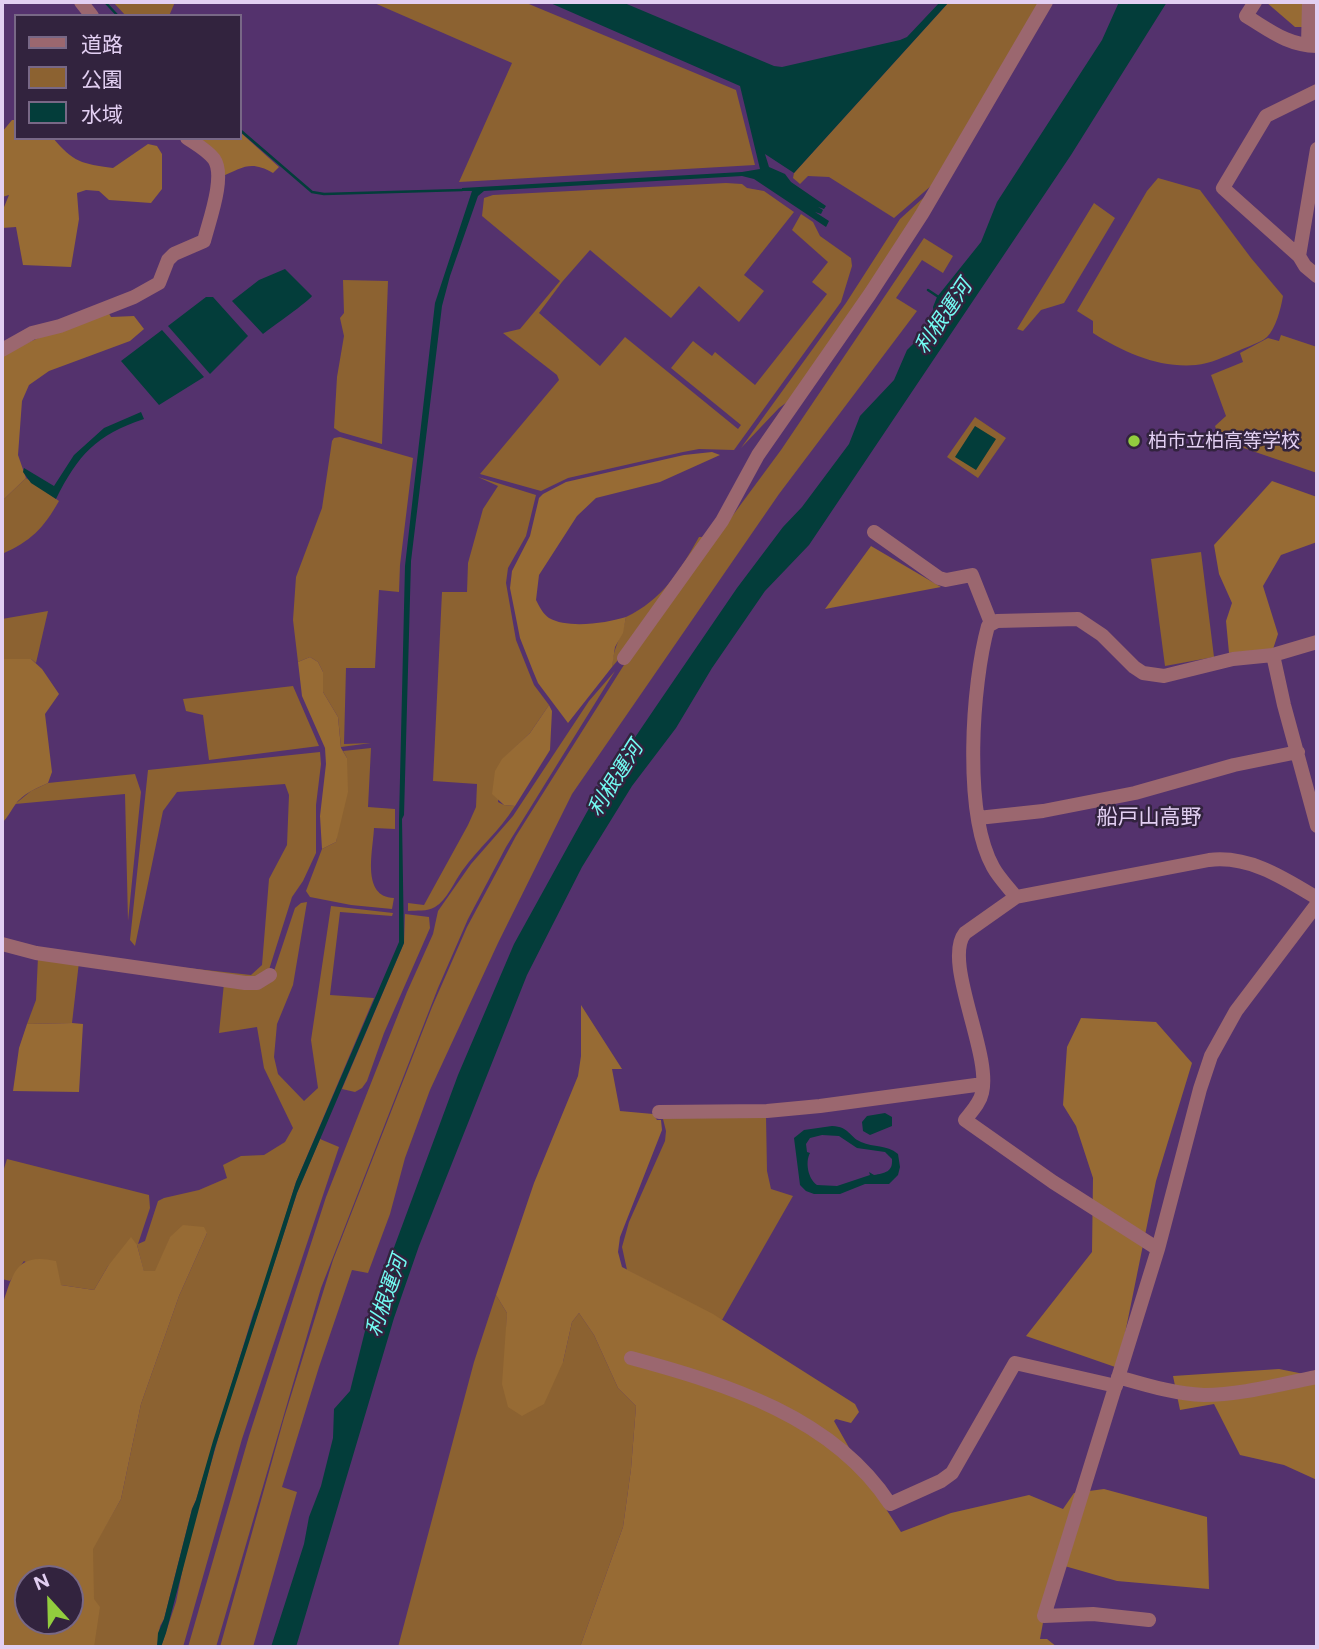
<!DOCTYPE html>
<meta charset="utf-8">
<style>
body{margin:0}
#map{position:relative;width:1319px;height:1649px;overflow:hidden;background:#54326d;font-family:Figtree,"Noto Sans JP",sans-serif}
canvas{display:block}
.frame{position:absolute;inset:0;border:4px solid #e2cff2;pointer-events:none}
.legend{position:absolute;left:14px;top:14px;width:228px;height:126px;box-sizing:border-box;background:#32233e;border:2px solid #786886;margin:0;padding:9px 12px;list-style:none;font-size:21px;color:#e2cff2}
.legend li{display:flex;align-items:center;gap:14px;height:35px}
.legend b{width:35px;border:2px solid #786886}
.north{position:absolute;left:14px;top:1565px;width:70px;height:70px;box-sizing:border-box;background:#32233e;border:2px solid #786886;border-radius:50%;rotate:338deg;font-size:19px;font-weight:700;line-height:28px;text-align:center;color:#e2cff2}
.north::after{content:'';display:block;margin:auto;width:24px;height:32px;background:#92cd3e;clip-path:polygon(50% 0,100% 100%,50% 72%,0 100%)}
</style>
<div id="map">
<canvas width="1319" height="1649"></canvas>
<div class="frame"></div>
<ul class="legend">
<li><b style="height:9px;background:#9b676f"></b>道路</li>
<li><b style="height:19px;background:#8c6231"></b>公園</li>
<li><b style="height:19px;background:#033d3a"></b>水域</li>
</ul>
<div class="north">N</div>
</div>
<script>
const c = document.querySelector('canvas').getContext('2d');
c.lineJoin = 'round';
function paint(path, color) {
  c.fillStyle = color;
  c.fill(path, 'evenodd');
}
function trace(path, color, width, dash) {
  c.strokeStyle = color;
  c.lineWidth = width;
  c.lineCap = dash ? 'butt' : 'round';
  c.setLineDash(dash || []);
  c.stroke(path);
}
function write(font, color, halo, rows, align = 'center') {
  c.font = font + ' Figtree,"Noto Sans JP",sans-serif';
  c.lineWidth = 5;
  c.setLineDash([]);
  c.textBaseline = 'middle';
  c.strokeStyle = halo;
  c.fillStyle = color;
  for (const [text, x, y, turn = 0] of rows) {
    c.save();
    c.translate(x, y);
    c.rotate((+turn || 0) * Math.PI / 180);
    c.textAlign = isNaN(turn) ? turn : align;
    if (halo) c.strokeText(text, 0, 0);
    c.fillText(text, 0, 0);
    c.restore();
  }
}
paint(new Path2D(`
 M 113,2 L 175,2 L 169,16 L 126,16 Z
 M 372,2 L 524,2 L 736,90 L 755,165 L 459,182 L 512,63 Z
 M 949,2 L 1042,2 L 939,179 L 894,218 L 829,177 L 808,176 L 800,184 L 793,178 L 794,173 Z
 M 1158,178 L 1200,190 L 1251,258 L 1283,296 C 1281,308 1276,328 1267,337 C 1260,343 1246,347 1238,351 C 1226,356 1210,364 1196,365 C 1158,368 1125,353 1093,333 L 1093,321 L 1077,311 L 1147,191 Z
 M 726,183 L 742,184 L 747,188 L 764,191 L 794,212 L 744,275 L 764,291 L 739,322 L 699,286 L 671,318 L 590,250 L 562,282 L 539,313 L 600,366 L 625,337 L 738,429 L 741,425 L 671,368 L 693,341 L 712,356 L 715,352 L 755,385 L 827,294 L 812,282 L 828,262 L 792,230 L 801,214 L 813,222 L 820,236 L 851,258 L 852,266 L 841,302 L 734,450 L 699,449 L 683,452 L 568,478 L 541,491 L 480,474 L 559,380 L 557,375 L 503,333 L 520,329 L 560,281 L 482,216 L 484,198 L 493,195 Z
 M 932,190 L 794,397 L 779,408 L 741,448 L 846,303 L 900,219 Z
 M 1094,203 L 1115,218 L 1064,303 L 1041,310 L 1023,331 L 1017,329 Z
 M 924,238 L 953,256 L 943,273 L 922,260 L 896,298 L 917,311 L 779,494 L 572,794 L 498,943 L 430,1090 L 405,1158 L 390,1214 L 368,1273 L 352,1270 L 319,1367 L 282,1487 L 297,1492 L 253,1647 L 220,1647 L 284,1418 L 333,1260 L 432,1007 L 467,927 L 516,836 L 634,649 L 781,450 Z
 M 343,280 L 388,281 L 382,444 L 340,432 L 334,428 L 337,377 L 344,336 L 340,318 L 344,313 Z
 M 1281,335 L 1317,347 L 1317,473 L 1220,440 L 1215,426 L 1226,416 L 1211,375 L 1243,362 L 1240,353 L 1268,338 L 1279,341 Z
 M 975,417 L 1006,438 L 978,478 L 947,457 Z
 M 340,437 L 413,458 L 400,565 L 399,592 L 379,590 L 375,668 L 346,668 L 344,744 L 371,743 L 341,747 L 338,717 L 323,692 L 323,672 L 318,662 L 310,657 L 298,662 L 293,620 L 296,577 L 322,508 L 332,441 L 334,438 Z
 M 478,477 L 536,495 L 526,536 L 508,568 L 506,583 L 516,640 L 534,685 L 549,705 L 530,733 L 503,759 L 498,802 L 504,805 L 515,806 C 499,832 479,847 462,871 C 454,882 447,900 435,907 C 427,912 417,910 408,911 L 408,903 L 424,905 L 468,825 L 476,807 L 477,784 L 433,781 L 442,592 L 467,592 L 468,563 L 483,509 L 498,486 Z
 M 26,478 L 59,501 C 43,529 31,541 2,554 L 2,501 Z
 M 699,537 L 706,537 L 624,653 L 612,667 C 612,649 623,635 626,617 C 662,600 680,571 699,537 Z
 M 1201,552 L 1214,657 L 1165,666 L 1151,559 Z
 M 48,611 L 36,663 L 31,659 L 2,659 L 2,619 Z
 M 615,671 L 506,847 L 468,919 L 438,988 L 321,1288 L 216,1647 L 188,1647 L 249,1436 L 326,1197 L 407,992 L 433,934 L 438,911 L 471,864 L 513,816 L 589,701 Z
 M 293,686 L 319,746 L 209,760 L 203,715 L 186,711 L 183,699 Z
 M 371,748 L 368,807 L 395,809 L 395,829 L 374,828 C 373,851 361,897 394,898 L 392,909 L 351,905 L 310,897 L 306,891 L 322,849 L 336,842 L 347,758 L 343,751 Z
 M 320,752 L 321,764 L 316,805 L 316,853 L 303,881 L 292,897 L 268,973 L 261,979 L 133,962 L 251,975 L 262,965 L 269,879 L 287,845 L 289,795 L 285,784 L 177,792 L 163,811 L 135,946 L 130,940 L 148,770 Z
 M 135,774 L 141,792 L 128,921 L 125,794 L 15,804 L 31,791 L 48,783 Z
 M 307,902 L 293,985 L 277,1024 L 274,1057 L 278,1074 L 304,1101 L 318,1088 L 311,1040 L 331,906 L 393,913 L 392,916 L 340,912 L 330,995 L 374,998 L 296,1182 L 258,1305 L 254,1311 L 196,1500 L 192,1509 L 164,1619 L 160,1626 L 157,1647 L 94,1647 L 92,1549 L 121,1499 L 141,1404 L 179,1296 L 207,1233 L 170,1238 L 156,1271 L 144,1272 L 137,1245 L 108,1266 L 94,1290 L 61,1285 L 24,1261 L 10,1281 L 2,1279 L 2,1175 L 7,1159 L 149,1195 L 150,1208 L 138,1244 L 145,1241 L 158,1201 L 164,1198 L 199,1190 L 227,1178 L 223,1165 L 241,1156 L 264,1155 L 285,1142 L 293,1128 L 264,1068 L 257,1027 L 219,1033 L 224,983 L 272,977 L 295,908 L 301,903 Z
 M 405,914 L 429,917 L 430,928 L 384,1033 L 367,1081 L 362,1088 L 355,1092 L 342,1089 L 404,943 Z
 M 38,957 L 79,962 L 72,1023 L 27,1024 L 36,1000 Z
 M 662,1115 L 766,1116 L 767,1171 L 771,1189 L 793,1196 L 722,1320 L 627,1270 L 622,1247 L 629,1222 L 665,1141 L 666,1131 Z
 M 320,1139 L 339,1147 L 242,1439 L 183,1647 L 161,1647 L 176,1602 L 187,1547 L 226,1411 L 297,1193 Z
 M 496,1295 L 507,1313 L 506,1346 L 563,1362 L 572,1322 L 579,1313 L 594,1335 L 618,1388 L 636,1406 L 631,1469 L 623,1527 L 580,1647 L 398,1647 L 474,1362 Z`), '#8c6231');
paint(new Path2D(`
 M 1266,2 L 1317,2 L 1317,18 L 1306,27 L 1295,27 Z
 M 12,120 L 16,120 L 16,138 L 53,138 C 73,162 82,164 113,168 L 148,144 L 157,146 L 162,154 L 162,189 L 151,203 L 109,200 L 99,191 L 86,190 L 77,193 L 79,219 L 71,267 L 23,265 L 16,227 L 2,228 L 2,212 L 9,195 L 2,197 L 2,132 Z
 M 240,132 L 279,167 L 273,173 C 251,160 243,167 221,177 L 190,138 L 240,138 Z
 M 107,310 L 111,317 L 134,316 L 144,329 L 130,341 L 49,371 L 29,385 L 22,401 L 18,455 L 26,478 L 2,501 L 2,353 Z
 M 712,452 L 720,455 L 660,482 L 596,498 L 577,516 L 539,575 L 536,600 C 539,606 543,614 549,618 C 568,629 607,623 626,617 L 623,633 L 615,647 L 612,667 L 568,723 L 538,683 L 533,671 L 520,638 L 510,588 L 512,571 L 530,536 L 539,498 L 543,494 L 566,482 L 684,455 Z
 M 1272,481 L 1317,497 L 1317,542 L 1281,555 L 1263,586 L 1278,634 L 1273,649 L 1229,653 L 1226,621 L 1232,603 L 1219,574 L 1214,545 Z
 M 871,546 L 941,587 L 825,609 Z
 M 310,657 L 318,662 L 323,672 L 323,692 L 338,717 L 341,748 L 347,758 L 348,792 L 336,842 L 322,849 L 320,816 L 326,764 L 325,748 L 302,696 L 298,662 Z
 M 2,659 L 31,659 L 42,669 L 59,694 L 45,714 L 52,772 L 48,783 C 37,788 22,794 15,805 C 10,812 8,817 2,823 Z
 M 549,705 L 552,711 L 550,750 L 515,806 L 504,805 L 492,794 L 495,771 L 502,759 L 530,733 Z
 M 581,1005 L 622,1069 L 612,1069 L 620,1111 L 653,1114 L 657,1120 L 661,1120 L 662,1130 L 620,1237 L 618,1252 L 622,1267 L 713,1314 L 855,1404 L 859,1412 L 851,1423 L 836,1419 L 834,1421 L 869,1483 L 901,1532 L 951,1513 L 1029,1495 L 1063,1509 L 1074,1493 L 1104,1489 L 1207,1517 L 1209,1589 L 1117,1581 L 1054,1563 L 1040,1639 L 1047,1639 L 1057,1647 L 580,1647 L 623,1527 L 631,1469 L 636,1406 L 618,1388 L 594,1335 L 579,1313 L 572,1322 L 563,1362 L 544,1404 L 522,1416 L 508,1407 L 502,1384 L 507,1313 L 496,1295 L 534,1183 L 578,1076 L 581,1056 Z
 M 1081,1018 L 1156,1022 L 1192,1063 L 1156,1181 L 1118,1368 L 1026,1336 L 1092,1252 L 1093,1178 L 1076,1126 L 1063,1105 L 1067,1047 Z
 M 72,1023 L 83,1024 L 79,1092 L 13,1091 L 19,1048 L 27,1024 Z
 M 183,1225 L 204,1227 L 207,1233 L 179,1296 L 141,1404 L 121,1499 L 93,1549 L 94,1599 L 100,1607 L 94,1647 L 2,1647 L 2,1306 C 13,1273 16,1252 56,1261 L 61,1285 L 94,1290 L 108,1266 L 131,1237 L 137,1245 L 144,1271 L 155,1271 L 170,1237 ZM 28,1579 L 70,1579 L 70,1621 L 28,1621 Z
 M 1317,1368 L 1317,1480 L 1284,1465 L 1240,1455 L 1214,1404 L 1180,1410 L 1173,1376 L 1279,1369 L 1309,1375 Z`), '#976b34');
paint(new Path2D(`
 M 548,2 L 622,2 L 774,66 L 782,67 L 900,40 L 907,37 L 940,2 L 949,2 L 794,173 L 765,154 L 769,167 L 785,174 L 791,182 L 826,206 L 824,209 L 818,207 L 823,210 L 821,214 L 815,212 L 829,221 L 826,227 L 754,179 L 742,176 L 484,191 L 478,196 L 450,276 L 442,306 L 411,561 L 404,815 L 402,819 L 404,943 L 297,1193 L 215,1448 L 166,1633 L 161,1647 L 157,1647 L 158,1633 L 164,1619 L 192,1509 L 196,1500 L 213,1441 L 296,1182 L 399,942 L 399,820 L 405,566 L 435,303 L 472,191 L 462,191 L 462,188 L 742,172 L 760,169 L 740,86 Z
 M 1119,2 L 1167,2 L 1071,155 L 809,545 L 765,591 L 712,668 L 676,728 L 632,786 L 582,867 L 527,975 L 419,1246 L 394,1318 L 296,1647 L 271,1647 L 304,1544 L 309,1517 L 321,1486 L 333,1438 L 334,1409 L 350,1391 L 369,1315 L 458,1075 L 514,944 L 598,792 L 657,705 L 737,588 L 783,527 L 802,507 L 849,444 L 860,416 L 894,380 L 907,350 L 935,322 L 933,307 L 937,297 L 981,242 L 997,202 L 1102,40 Z
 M 285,269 L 312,296 C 309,301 272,327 263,334 L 232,301 L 259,280 Z
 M 206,297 L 213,297 L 248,336 L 210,374 L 168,326 Z
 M 162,330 L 204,377 L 159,405 L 121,361 Z
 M 141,412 L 144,419 C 96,435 78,455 56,499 L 31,483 L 23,472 L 24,468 L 54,486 L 74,455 L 104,428 Z
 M 975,426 L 996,439 L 976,470 L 955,457 Z
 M 885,1113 L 892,1117 L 892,1126 L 870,1135 L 863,1131 L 862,1122 L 867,1116 Z
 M 832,1126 C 850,1127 848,1136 861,1142 C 874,1148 886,1144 898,1154 L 900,1167 L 898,1175 L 889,1184 L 865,1184 L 840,1194 L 814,1194 L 806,1191 L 800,1185 L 794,1138 L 804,1130 ZM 822,1135 L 839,1136 L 857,1148 L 885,1152 L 892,1159 C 893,1172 885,1173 874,1175 L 869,1172 L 870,1175 L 837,1186 L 817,1185 C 808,1179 805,1162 810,1153 L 807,1152 L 806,1144 L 810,1138 Z`), '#033d3a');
trace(new Path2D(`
 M 105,2 L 118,16
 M 240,130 L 312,192 L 324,194 L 462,190
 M 928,290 L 940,298`), '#033d3a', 2.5);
trace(new Path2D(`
 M 81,2 L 92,16
 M 1255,2 L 1246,16 C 1271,31 1287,45 1317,46
 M 1308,45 L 1309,2
 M 1317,149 L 1299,256 L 1305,266 L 1317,276
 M 1299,256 L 1223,188 L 1266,116 L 1317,91
 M 2,350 L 32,333 L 60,326 L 134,297 L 159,283 L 168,260 L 174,254 L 204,241 C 209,221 226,176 214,159 C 207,150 196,144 187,138
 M 874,532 L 939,578 L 946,580 L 972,575 L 991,623
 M 1273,655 L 1284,705 L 1317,826
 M 624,658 L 722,521 L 758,455 L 870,294 L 922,214 L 1046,2
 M 978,818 L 1043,811 L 1135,793 L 1234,765 L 1298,752
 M 1016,897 C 1009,888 999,878 993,867 C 963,813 972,684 988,626 L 997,621 L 1078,619 L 1102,635 L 1134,667 L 1143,673 L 1164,676 L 1233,659 L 1273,655 L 1317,642
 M 2,944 L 36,953 L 245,983 L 257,983 L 270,975
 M 659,1112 L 767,1111 L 820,1106 L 983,1084
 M 1158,1249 L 1053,1182 L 965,1120 C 971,1112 980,1103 982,1093 C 992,1054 942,961 965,933 L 1016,897 L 1209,860 C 1249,855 1284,878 1317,898
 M 631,1358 C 727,1384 833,1417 890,1504 L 941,1481 L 952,1473 L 1015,1363 L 1116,1386
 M 1118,1377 C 1146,1385 1175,1394 1204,1395 C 1242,1395 1280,1384 1317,1377
 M 1149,1620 L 1093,1614 L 1044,1616 L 1158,1249 L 1200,1089 L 1211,1056 L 1236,1011 L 1317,904`), '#9b676f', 14);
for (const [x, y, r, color] of [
 [1134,441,7,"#92cd3e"]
]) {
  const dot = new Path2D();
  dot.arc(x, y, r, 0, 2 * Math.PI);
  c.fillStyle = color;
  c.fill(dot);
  trace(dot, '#32233e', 2.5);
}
write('19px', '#e2cff2', '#32233e', [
 ["柏市立柏高等学校",1148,441]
], 'left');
write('italic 21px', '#73fcf3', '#32233e', [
 ["利根運河",944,317,-56],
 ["利根運河",616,779,-58],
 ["利根運河",387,1296,-71]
]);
write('21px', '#e2cff2', '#32233e', [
 ["船戸山高野",1149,818]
]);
</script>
